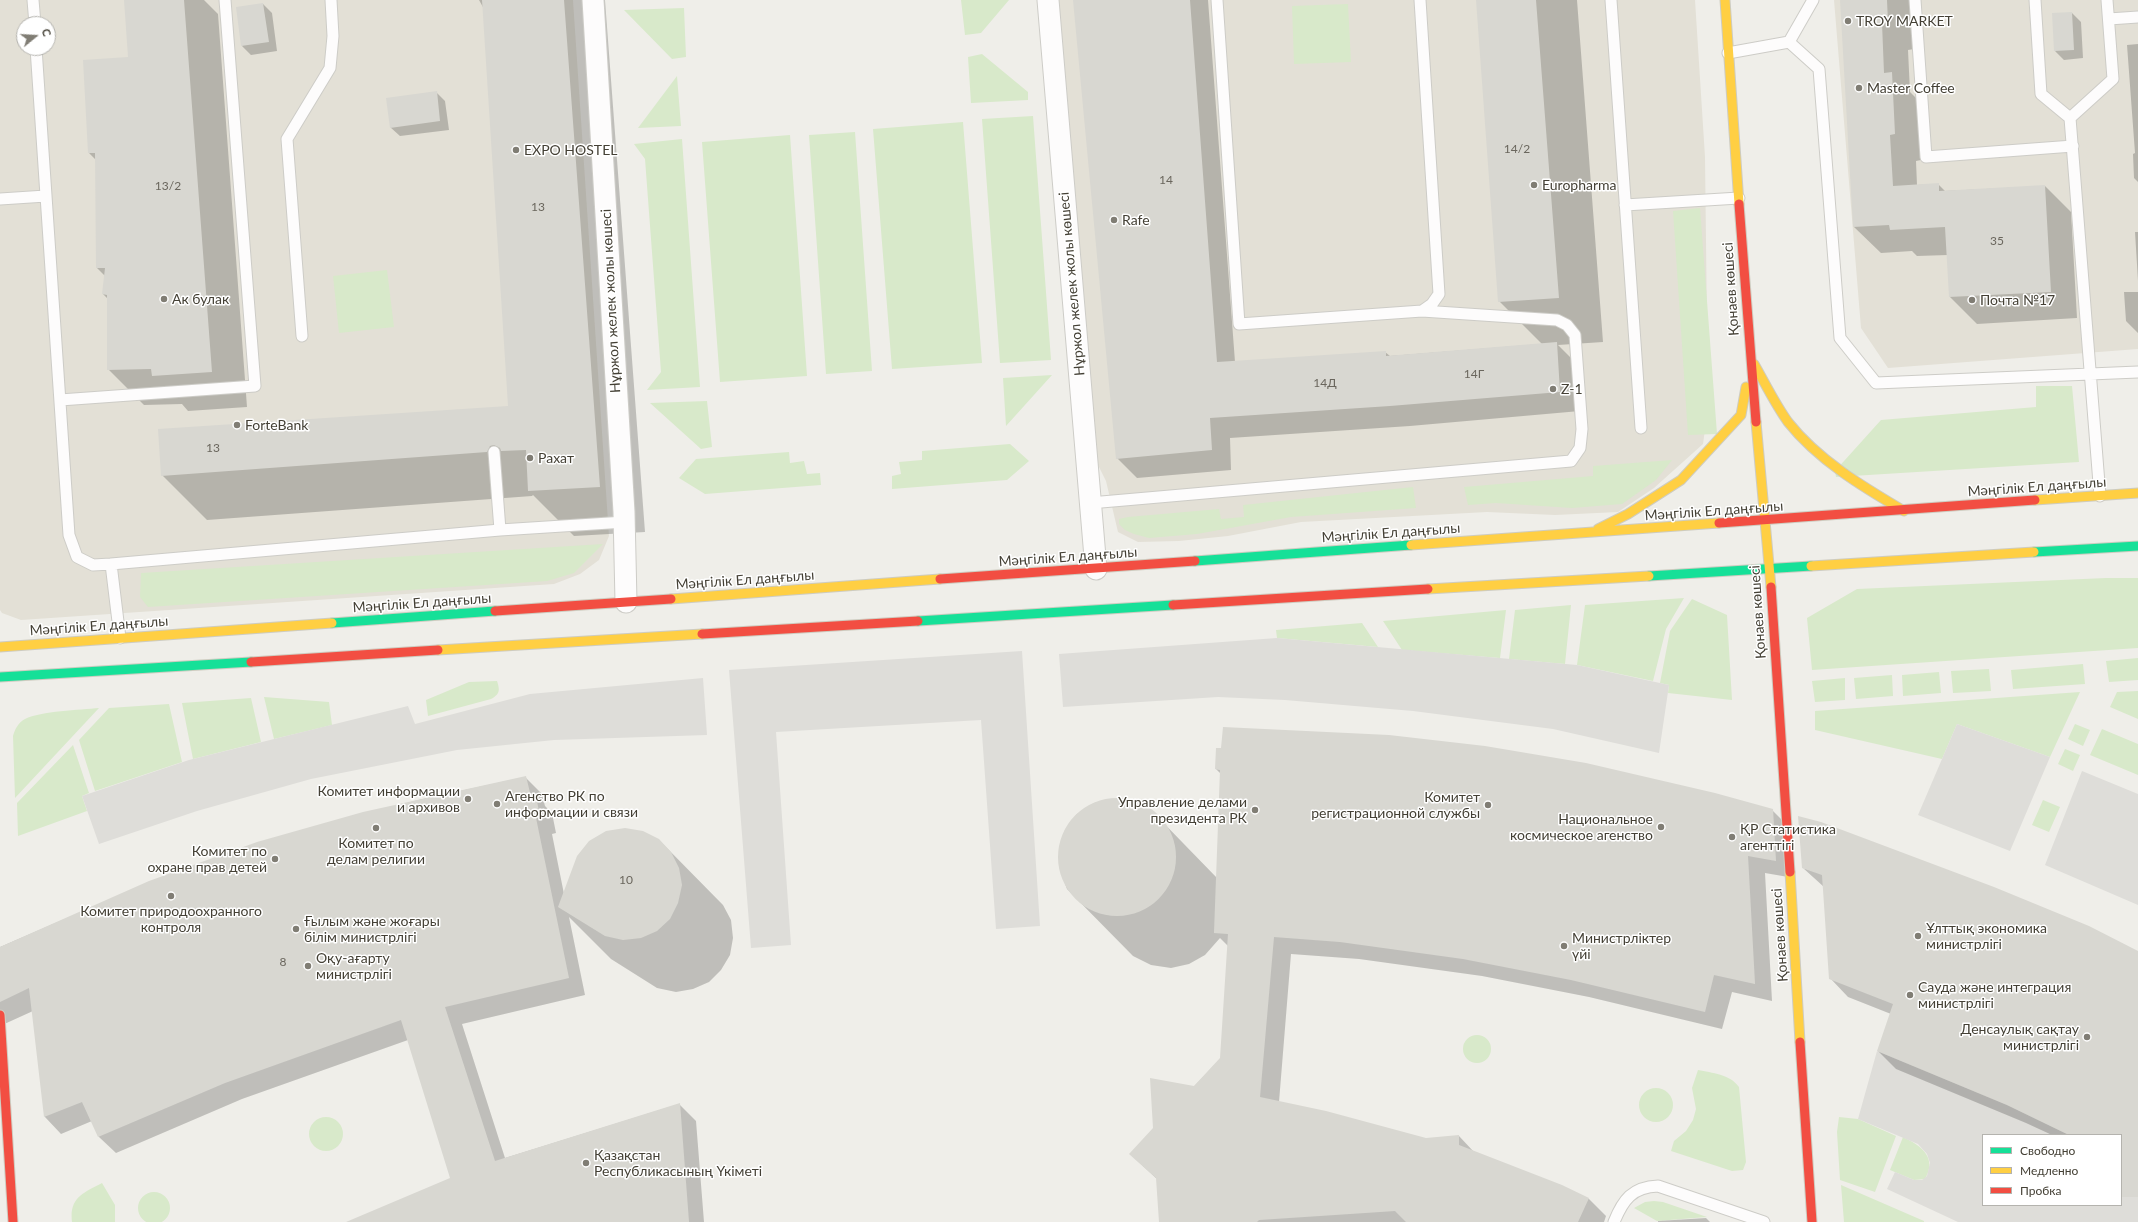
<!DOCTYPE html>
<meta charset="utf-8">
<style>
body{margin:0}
#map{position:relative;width:2138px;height:1222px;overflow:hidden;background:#efeee9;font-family:Lato,sans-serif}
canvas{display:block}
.legend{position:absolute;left:1982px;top:1134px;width:140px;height:72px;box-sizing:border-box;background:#fff;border:1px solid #b4b3ae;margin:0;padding:5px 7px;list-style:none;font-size:12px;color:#444035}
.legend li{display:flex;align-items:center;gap:8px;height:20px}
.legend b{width:20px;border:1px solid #b4b3ae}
.north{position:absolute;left:16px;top:16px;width:40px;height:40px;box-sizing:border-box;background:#fff;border:1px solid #b4b3ae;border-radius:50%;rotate:72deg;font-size:11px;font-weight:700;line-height:16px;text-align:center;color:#444035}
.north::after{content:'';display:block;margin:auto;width:14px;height:18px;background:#807d74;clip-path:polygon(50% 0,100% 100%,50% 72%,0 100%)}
</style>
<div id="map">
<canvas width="2138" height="1222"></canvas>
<ul class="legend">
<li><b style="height:5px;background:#16e098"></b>Свободно</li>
<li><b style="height:5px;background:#ffcf43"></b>Медленно</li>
<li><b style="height:5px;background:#f24e42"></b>Пробка</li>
</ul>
<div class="north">С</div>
</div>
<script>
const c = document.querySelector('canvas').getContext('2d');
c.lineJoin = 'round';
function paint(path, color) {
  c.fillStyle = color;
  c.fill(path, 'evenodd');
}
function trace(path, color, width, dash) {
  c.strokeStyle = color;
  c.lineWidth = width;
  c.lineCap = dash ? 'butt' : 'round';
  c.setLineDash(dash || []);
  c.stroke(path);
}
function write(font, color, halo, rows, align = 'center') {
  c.font = font + ' Lato,sans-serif';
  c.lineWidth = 3;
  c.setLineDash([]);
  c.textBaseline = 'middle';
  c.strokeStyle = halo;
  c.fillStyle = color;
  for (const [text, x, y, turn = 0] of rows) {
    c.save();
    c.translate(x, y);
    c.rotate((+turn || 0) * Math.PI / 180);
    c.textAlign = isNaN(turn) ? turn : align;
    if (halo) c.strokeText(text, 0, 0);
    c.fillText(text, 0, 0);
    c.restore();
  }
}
paint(new Path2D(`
 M 0,0 L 573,0 L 609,536 L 599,560 L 580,574 L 554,584 L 21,620 L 2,613 L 0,610 ZM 24,24 L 48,24 L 48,48 L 24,48 Z
 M 1057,0 L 1695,0 L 1705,157 L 1708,408 L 1703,444 L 1654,488 L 1618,512 L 1555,515 L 1487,512 L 1301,522 L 1228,536 L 1179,541 L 1138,542 L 1118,532 L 1106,481 L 1095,459 Z
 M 1834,0 L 2138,0 L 2138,349 L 1888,368 L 1861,328 Z`), '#e3e0d6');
paint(new Path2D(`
 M 961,0 L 1009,0 L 981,33 L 965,35 Z
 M 1348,4 L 1351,62 L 1294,64 L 1292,6 Z
 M 684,8 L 686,57 L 672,59 L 624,10 Z
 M 982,54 L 1028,92 L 1028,100 L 971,103 L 968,57 Z
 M 677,76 L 681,126 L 638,128 Z
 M 1033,116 L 1051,360 L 1000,363 L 982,119 Z
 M 963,122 L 982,363 L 892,369 L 873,129 Z
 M 855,132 L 872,371 L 826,374 L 809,135 Z
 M 790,135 L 807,376 L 720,382 L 702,142 Z
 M 682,139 L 700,387 L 647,390 L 661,372 L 645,159 L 634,144 Z
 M 1700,208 L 1717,434 L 1688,435 L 1673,211 Z
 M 387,270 L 394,327 L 339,333 L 333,276 Z
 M 1052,375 L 1006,426 L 1003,378 Z
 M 2036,386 L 2072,386 L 2079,462 L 1836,477 L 1835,471 L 1881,420 L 2036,407 Z
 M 707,401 L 712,447 L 701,449 L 650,403 Z
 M 1010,444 L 1029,461 L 1007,480 L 892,489 L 892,476 L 901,474 L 899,462 L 922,460 L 922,451 Z
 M 789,452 L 790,463 L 804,461 L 807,474 L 820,473 L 821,485 L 705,494 L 679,478 L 696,459 Z
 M 1672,460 L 1656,480 L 1622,504 L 1572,508 L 1496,503 L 1468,505 L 1464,487 L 1593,476 L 1593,466 Z
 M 1413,487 L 1416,508 L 1291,517 L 1197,534 L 1149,538 L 1134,534 L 1125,530 L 1119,524 L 1119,519 L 1128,517 L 1219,509 L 1221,519 L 1244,517 L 1243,505 Z
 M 603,544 L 574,573 L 547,581 L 148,607 L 140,597 L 141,573 Z
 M 2106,578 L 2138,578 L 2138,648 L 1812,670 L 1807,618 L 1857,589 Z
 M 1684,598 L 1666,629 L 1653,681 L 1577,665 L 1585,605 Z
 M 1692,599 L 1727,615 L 1732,700 L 1668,693 L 1669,685 L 1660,683 L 1670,631 Z
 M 1571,605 L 1565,664 L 1509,659 L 1515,610 Z
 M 1506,610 L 1500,658 L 1402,650 L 1383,621 Z
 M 1362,623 L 1378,647 L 1277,638 L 1276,630 Z
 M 2138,658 L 2138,680 L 2109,682 L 2106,661 Z
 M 2083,664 L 2085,684 L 2013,689 L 2011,670 Z
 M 1989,669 L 1991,691 L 1953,693 L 1951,671 Z
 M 1939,672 L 1941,693 L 1903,696 L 1902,675 Z
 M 1892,675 L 1893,696 L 1856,699 L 1854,678 Z
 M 1845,678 L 1845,700 L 1815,702 L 1812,681 Z
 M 497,681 C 500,690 500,694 491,699 L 428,716 L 426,700 L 469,682 Z
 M 2138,691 L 2138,719 L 2110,707 L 2117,692 Z
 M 2080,692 L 2050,757 L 1957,724 L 1942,759 L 1815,730 L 1815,711 Z
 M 264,697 L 329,702 L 332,725 L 274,739 Z
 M 251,698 L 261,742 L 193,759 L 182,703 Z
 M 169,704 L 182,762 L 95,791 L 79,740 L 109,708 Z
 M 99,708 L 15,798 L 13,736 C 15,729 18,723 25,719 C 41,711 80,710 99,708 Z
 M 2075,724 L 2090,730 L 2083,746 L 2068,739 Z
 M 2102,729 L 2138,744 L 2138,775 L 2090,755 Z
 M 73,745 L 89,793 L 82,796 L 87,811 L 18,836 L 17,803 Z
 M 2065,749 L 2080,755 L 2073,771 L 2058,764 Z
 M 2043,800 L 2060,807 L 2049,832 L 2032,825 Z
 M1463 1049a14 14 0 1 1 28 0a14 14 0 1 1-28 0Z
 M 1698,1070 C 1712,1073 1730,1074 1739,1087 L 1746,1162 L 1743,1170 L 1732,1171 L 1671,1151 L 1674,1141 L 1686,1131 L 1693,1120 L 1696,1109 L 1692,1088 Z
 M1639 1105a17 17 0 1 1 34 0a17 17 0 1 1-34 0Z
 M309 1134a17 17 0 1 1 34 0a17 17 0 1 1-34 0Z
 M 1839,1117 L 1858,1119 L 1896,1136 L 1875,1192 L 1840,1180 L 1837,1132 Z
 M 1903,1137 C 1920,1145 1938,1157 1925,1179 L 1914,1180 L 1890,1170 Z
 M 102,1183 L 115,1205 L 115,1222 L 72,1222 C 69,1198 83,1193 102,1183 Z
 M 1841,1185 L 1924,1221 L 1924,1222 L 1844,1222 Z
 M138 1208a16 16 0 1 1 32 0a16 16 0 1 1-32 0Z
 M 1654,1201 L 1663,1202 L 1707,1217 L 1657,1221 L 1634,1208 L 1645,1202 Z`), '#d8e9ca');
paint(new Path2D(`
 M 1277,638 L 1577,665 L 1669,685 L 1659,753 L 1553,729 L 1413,711 L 1285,700 L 1218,697 L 1063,707 L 1059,654 Z
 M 1022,651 L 1040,926 L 996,929 L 981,720 L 776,732 L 791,945 L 751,948 L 729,670 Z
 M 703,678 L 707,735 L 554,740 L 457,750 L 311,779 L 197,811 L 99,844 L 82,796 L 189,760 L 408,706 L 415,724 L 530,694 Z
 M 1957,724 L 2050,757 L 2010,851 L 1918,815 Z
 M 2082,771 L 2138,794 L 2138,905 L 2045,865 Z
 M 1877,1051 L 2007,1105 L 2069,1135 L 1983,1135 L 1983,1205 L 2121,1205 L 2121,1160 L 2138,1168 L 2138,1222 L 1958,1222 L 1887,1189 L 1895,1172 L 1914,1180 L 1922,1180 L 1927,1176 L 1930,1163 L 1927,1154 L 1918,1144 L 1858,1119 Z`), '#deddd9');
paint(new Path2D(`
 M 125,0 L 204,0 L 218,14 L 247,407 L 188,411 L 182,404 L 144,405 L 108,369 L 108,299 L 103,294 L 105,276 L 97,268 L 96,160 L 89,153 L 129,58 Z
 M 479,0 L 605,0 L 645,532 L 574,536 L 533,495 L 532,496 L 207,520 L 162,475 L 509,407 L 484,9 Z
 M 1074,0 L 1208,0 L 1235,362 L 1385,352 L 1390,356 L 1542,344 L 1499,301 L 1477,0 L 1577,0 L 1603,342 L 1558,345 L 1576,363 L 1580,411 L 1410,426 L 1230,438 L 1231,470 L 1137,478 L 1117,458 Z
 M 1841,0 L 1912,0 L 1914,49 L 1908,50 L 1910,92 L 1918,100 L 1921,160 L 1916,161 L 1917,185 L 1938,184 L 1945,191 L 2045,186 L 2071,212 L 2077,318 L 1977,324 L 1950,297 L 1948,255 L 1917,256 L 1912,251 L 1881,253 L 1854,227 Z
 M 263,4 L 272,13 L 277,51 L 251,55 L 242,46 Z
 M 2072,13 L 2081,22 L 2083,58 L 2064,60 L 2055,51 Z
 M 2138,44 L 2138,182 L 2134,178 L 2133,154 L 2135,153 L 2127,45 Z
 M 436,92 L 445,101 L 449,130 L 400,136 L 390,127 Z
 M 2135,232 L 2138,232 L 2138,281 Z
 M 2124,292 L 2138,292 L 2138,333 L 2126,321 Z
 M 1216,769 L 1772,810 L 1790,828 L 1794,878 L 1765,873 L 1772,1001 L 1732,992 L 1722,1029 L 1589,997 L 1482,976 L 1359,959 L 1291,954 L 1279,1102 L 1426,1139 L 1459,1136 L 1474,1152 L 1589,1199 L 1606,1216 L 1604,1222 L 1160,1222 L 1158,1180 L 1130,1154 L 1221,1058 L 1228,946 L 1220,938 L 1205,955 L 1189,964 L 1171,968 L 1151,965 L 1133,956 L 1067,889 L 1060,870 L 1059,849 L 1065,830 L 1077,814 L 1094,803 L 1114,799 L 1132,801 L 1149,808 L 1217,878 L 1221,774 Z
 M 525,777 L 542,794 L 545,806 L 552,813 L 556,833 L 552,834 L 564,894 L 659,840 L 723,905 L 731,920 L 733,938 L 730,955 L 721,970 L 709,982 L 693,989 L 676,992 L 657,988 L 611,959 L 569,917 L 585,995 L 462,1024 L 505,1158 L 679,1104 L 696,1121 L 704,1222 L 352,1222 L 452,1178 L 408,1040 L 242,1099 L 116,1153 L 99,1137 L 92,1121 L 61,1134 L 45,1117 L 33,1011 L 0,1026 L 0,947 L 150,882 L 258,843 L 418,800 Z
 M 1803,868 L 2138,953 L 2138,1177 L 2121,1169 L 2121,1135 L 2052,1135 L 2026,1123 L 1896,1069 L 1878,1051 L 1891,1014 L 1848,997 L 1830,978 L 1824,887 Z
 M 1706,1218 L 1710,1222 L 1658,1222 L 1658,1221 Z`), '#0003');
paint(new Path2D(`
 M 124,0 L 184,0 L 212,372 L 152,376 L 151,369 L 107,370 L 107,295 L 102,294 L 105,268 L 96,268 L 95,153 L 88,153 L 83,60 L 128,57 Z
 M 482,0 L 564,0 L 600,487 L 528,491 L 526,450 L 501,451 L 500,448 L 494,445 L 490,446 L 487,452 L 161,476 L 158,429 L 508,406 Z
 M 1073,0 L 1190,0 L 1217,362 L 1386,351 L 1386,356 L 1557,342 L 1560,392 L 1390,406 L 1210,418 L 1212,450 L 1116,459 Z
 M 1476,0 L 1536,0 L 1559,298 L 1498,302 Z
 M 1840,0 L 1887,0 L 1888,23 L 1882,23 L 1884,73 L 1892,72 L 1895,134 L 1890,135 L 1893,186 L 1939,183 L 1939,191 L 2045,185 L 2051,292 L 1949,297 L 1945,227 L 1890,230 L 1889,225 L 1853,227 Z
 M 263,3 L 269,42 L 241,46 L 236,7 Z
 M 2072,12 L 2074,50 L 2054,51 L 2052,13 Z
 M 437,91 L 440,121 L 390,128 L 386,98 Z
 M 1223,727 L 1389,735 L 1485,746 L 1586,763 L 1715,793 L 1773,809 L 1776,861 L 1748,856 L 1755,984 L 1714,975 L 1705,1012 L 1571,980 L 1463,959 L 1340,942 L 1274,937 L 1260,1097 L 1326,1111 L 1426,1138 L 1459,1135 L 1459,1145 L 1562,1185 L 1589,1198 L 1578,1222 L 1406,1222 L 1395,1211 L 1259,1220 L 1257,1222 L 1159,1222 L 1156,1178 L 1129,1154 L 1153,1128 L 1150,1078 L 1194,1086 L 1220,1058 L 1228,934 L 1214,933 L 1220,770 L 1215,769 L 1216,748 L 1221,748 Z
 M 526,776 L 531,797 L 536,796 L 540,817 L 536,818 L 569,978 L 445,1007 L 495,1161 L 680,1103 L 689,1222 L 346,1222 L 450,1178 L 401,1020 L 225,1083 L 98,1137 L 82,1102 L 44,1117 L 29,988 L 0,1002 L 0,947 L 149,881 L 257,842 L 363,812 Z
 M1058 857a59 59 0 1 1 118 0a59 59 0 1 1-118 0Z
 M 1798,816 L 1821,822 L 1994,887 L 2089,926 L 2138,951 L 2138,1197 L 2121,1197 L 2121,1135 L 2069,1135 L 2007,1105 L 1877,1051 L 1893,1004 L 1829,979 L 1822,875 L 1802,868 Z
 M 625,828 L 643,831 L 659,839 L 671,852 L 679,868 L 682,885 L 678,903 L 670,919 L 657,931 L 641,938 L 623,940 L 605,936 L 558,907 L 577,856 L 589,841 L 606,831 Z`), '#d8d7d1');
const lane = new Path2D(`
 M 33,0 L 35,24
 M 1217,0 L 1239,324 L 1422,311 L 1432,304 L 1439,294 L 1420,0
 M 1611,0 L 1641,428
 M 1915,0 L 1926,157 L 2073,146
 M 2035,0 L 2041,94 L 2070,118
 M 2109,19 L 2138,17
 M 1789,42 L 1819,69 L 1840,338 L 1876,383 L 2138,372
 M 36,48 L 69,535 L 77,557 L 93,565 L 111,564
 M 1728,53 L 1789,42 L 1813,0
 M 0,199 L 46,196
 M 1625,205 L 1739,198
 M 302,336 L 287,139 L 330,68 L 333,36 L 331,0
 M 60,400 L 255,386 L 225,0
 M 494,452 L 500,530
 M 2100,496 L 2070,118 L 2113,79 L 2107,0
 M 1090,503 L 1571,461 L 1580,448 L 1582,429 L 1575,335 L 1567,325 L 1557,320 L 1422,311
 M 120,638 L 111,564 L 500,530 L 625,522
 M 1614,1222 C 1623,1200 1632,1187 1658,1186 L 1764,1222`);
const street = new Path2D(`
 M 593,0 L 624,512 L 626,602
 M 1048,0 L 1096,569`);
const fast = new Path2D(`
 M 2034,552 L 2138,546
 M 1195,561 L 1411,545
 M 1649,576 L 1811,566
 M 918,621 L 1173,605
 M 332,623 L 495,611
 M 0,677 L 251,662`);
const slow = new Path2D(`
 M 1725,0 L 1739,204
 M 1754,364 C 1765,383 1775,404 1788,422 C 1818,460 1863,487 1904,511
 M 1756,422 L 1771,587
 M 2035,500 L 2138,493
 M 1598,529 L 1628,514 L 1681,480 L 1741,415 L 1746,387
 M 1411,545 L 1719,523
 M 1811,566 L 2034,552
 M 1428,589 L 1649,576
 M 671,599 L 940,579
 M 0,647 L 332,623
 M 438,650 L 702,634
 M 1790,872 L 1800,1042`);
const jam = new Path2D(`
 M 1739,204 L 1756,422
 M 1719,523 L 2035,500
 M 940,579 L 1195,561
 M 1771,587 L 1790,872
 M 1173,605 L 1428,589
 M 495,611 L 671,599
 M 702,634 L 918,621
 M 251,662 L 438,650
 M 0,1015 L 13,1222
 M 1800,1042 L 1812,1222`);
trace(lane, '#cdccc7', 13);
trace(street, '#cdccc7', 23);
trace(fast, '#ceccc0', 11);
trace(slow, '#ceccc0', 11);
trace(jam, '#ceccc0', 11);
trace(lane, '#fdfcfc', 11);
trace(street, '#fdfcfc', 21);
trace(fast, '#16e098', 9);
trace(slow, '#ffcf43', 9);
trace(jam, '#f24e42', 9);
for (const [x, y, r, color] of [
 [1848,21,4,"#807d74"],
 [1859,88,4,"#807d74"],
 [516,150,4,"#807d74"],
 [1534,185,4,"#807d74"],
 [1114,220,4,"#807d74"],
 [164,299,4,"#807d74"],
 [1972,300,4,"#807d74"],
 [1553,389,4,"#807d74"],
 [237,425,4,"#807d74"],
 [530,458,4,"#807d74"],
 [468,799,4,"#807d74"],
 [497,804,4,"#807d74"],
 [1488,805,4,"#807d74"],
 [1255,810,4,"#807d74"],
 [1661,827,4,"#807d74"],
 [376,828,4,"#807d74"],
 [1732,837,4,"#807d74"],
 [275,859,4,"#807d74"],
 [171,896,4,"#807d74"],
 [296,929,4,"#807d74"],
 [1918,936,4,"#807d74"],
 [1564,946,4,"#807d74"],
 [308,966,4,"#807d74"],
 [1910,995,4,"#807d74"],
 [2087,1037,4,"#807d74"],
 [586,1163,4,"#807d74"]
]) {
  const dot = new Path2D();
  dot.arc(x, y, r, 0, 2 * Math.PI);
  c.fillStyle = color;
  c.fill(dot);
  trace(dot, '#fff', 1.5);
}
write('12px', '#6a665d', null, [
 ["14/2",1517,149],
 ["14",1166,180],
 ["13/2",168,186],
 ["13",538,207],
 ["35",1997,241],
 ["14Г",1474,374],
 ["14Д",1325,383],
 ["13",213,448],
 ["10",626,880],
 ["8",283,962]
]);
write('14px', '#444035', '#fff', [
 ["TROY MARKET",1856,21],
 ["Master Coffee",1867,88],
 ["EXPO HOSTEL",524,150],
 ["Europharma",1542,185],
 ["Rafe",1122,220],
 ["Ак булак",172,299],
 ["Почта №17",1980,300],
 ["Z-1",1561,389],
 ["ForteBank",245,425],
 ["Рахат",538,458],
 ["Комитет информации",460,791,"right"],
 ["и архивов",460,807,"right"],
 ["Агенство РК по",505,796],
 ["информации и связи",505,812],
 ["Комитет",1480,797,"right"],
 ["регистрационной службы",1480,813,"right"],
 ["Управление делами",1247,802,"right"],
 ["президента РК",1247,818,"right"],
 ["Национальное",1653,819,"right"],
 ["космическое агенство",1653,835,"right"],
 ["ҚР Статистика",1740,829],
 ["агенттігі",1740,845],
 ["Комитет по",376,843,"center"],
 ["делам религии",376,859,"center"],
 ["Комитет по",267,851,"right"],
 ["охране прав детей",267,867,"right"],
 ["Комитет природоохранного",171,911,"center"],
 ["контроля",171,927,"center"],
 ["Ғылым және жоғары",304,921],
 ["білім министрлігі",304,937],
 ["Ұлттық экономика",1926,928],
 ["министрлігі",1926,944],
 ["Министрліктер",1572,938],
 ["үйі",1572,954],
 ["Оқу-ағарту",316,958],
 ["министрлігі",316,974],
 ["Сауда жəне интеграция",1918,987],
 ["министрлігі",1918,1003],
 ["Денсаулық сақтау",2079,1029,"right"],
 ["министрлігі",2079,1045,"right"],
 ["Қазақстан",594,1155],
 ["Республикасының Үкіметі",594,1171]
], 'left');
write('14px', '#444035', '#fff', [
 ["Нұржол желек жолы көшесі",1072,284,-95],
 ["Қонаев көшесі",1731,289,-94],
 ["Нұржол желек жолы көшесі",611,301,-93],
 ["Мәңгілік Ел даңғылы",2037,487,-4],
 ["Мәңгілік Ел даңғылы",1714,511,-4],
 ["Мәңгілік Ел даңғылы",1391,533,-4],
 ["Мәңгілік Ел даңғылы",1068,557,-4],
 ["Мәңгілік Ел даңғылы",745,580,-4],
 ["Мәңгілік Ел даңғылы",422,603,-4],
 ["Қонаев көшесі",1758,612,-94],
 ["Мәңгілік Ел даңғылы",99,626,-4],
 ["Қонаев көшесі",1780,935,-94]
]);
</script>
